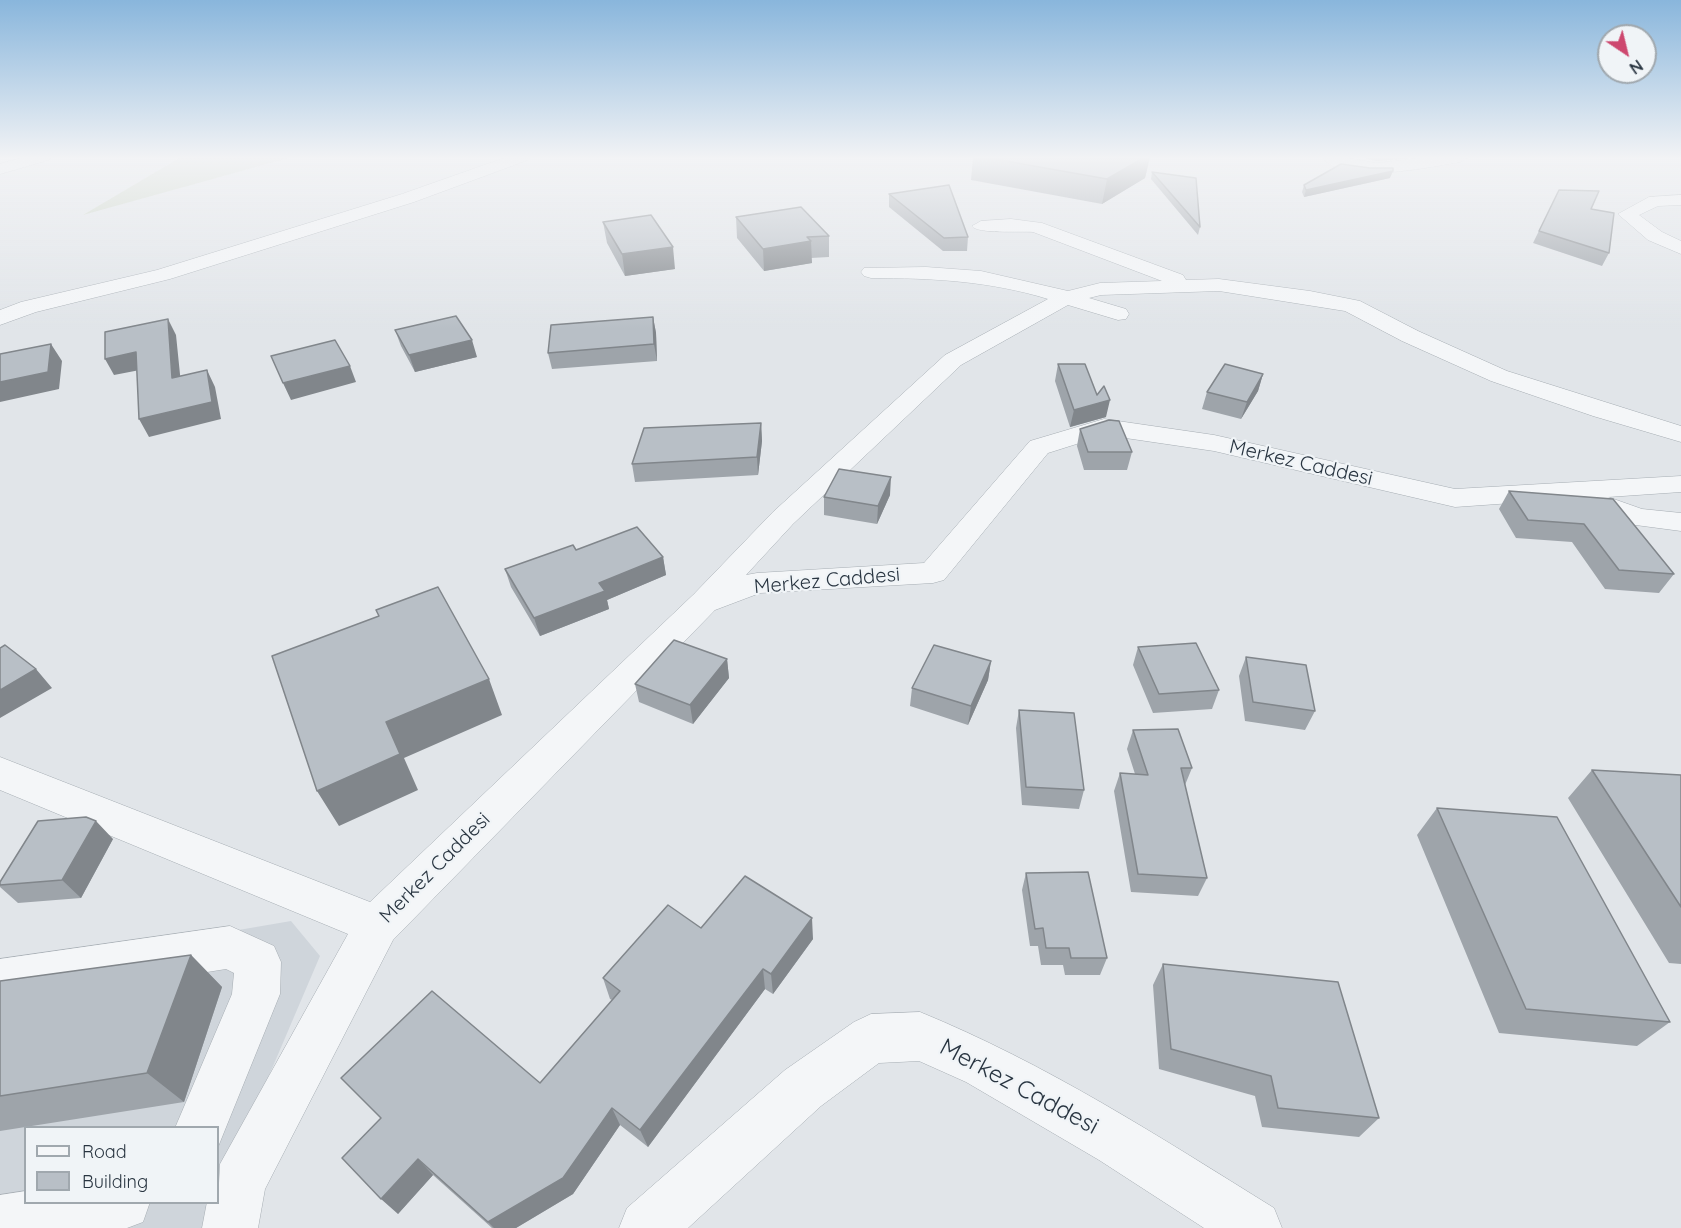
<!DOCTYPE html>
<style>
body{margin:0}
#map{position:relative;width:1681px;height:1228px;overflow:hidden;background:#e1e5e9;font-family:Quicksand,sans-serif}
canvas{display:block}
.legend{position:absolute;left:24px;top:1126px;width:195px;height:78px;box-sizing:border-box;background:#f0f4f7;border:2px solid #a0a8ae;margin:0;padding:8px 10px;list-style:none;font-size:18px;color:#293541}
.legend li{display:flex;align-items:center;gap:12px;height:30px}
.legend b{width:30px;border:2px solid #a0a8ae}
.north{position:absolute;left:1597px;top:24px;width:60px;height:60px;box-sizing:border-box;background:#f0f4f7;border:2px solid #a0a8ae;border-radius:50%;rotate:145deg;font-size:16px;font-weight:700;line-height:24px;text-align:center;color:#293541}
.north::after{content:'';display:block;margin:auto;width:21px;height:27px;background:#cd486f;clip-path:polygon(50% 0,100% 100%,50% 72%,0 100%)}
</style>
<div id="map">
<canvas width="1681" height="1228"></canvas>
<ul class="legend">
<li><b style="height:8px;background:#f4f6f8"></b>Road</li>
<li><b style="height:16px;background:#b8bfc6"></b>Building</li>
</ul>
<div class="north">N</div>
</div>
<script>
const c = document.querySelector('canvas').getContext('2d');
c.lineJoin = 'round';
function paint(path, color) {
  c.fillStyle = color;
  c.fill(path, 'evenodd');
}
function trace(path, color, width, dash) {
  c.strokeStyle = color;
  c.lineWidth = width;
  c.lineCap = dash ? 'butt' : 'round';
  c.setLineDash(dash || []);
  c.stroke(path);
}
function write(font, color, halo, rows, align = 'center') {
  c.font = font + ' Quicksand,sans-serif';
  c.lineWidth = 4.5;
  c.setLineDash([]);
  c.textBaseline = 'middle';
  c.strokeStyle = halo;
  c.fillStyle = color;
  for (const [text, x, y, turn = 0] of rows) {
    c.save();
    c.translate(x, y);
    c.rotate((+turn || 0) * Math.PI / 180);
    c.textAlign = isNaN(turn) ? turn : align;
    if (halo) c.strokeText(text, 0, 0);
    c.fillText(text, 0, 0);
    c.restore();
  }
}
paint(new Path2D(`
 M 291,921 L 320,956 L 218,1195 L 218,1128 L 26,1128 L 26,1202 L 214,1203 L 203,1228 L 0,1228 L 0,967 L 116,951 Z`), '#cfd5db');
paint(new Path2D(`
 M 181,157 L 292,157 L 83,215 Z`), '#c9d3c2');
const minor = new Path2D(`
 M 25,157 L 51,157 L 49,160 L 0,174 L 0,164 Z
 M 507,157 L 530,157 L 528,160 L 414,202 L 170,279 L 36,312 L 0,325 L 0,310 L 21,302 L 157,270 L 402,194 Z
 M 1321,157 L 1343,157 L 1376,163 L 1430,157 L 1469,157 L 1461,162 C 1429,167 1345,186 1321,157 Z
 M 1681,195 L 1681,205 L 1658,206 L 1639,215 L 1662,232 L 1681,241 L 1681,254 L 1648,240 L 1618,214 L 1649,197 Z
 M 1011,219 L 1042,223 L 1183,275 L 1186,280 L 1219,279 L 1310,291 L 1360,301 L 1418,331 L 1507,371 L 1681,426 L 1681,442 L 1593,416 L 1491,381 L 1402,341 L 1345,311 L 1219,291 L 1101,295 L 1089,298 L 1126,309 L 1129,314 L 1126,319 L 1118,320 L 1068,305 L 961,365 L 793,524 L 746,575 L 757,573 L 924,563 L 1030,441 L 1104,419 L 1214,435 L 1455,489 L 1681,476 L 1681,492 L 1608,497 L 1642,509 L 1681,513 L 1681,531 L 1628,524 L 1572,503 L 1569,499 L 1455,507 L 1214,451 L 1105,435 L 1048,453 L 944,580 L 933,583 L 760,593 L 715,610 L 393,940 L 265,1189 L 258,1228 L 202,1228 L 207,1202 L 218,1202 L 220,1164 L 348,934 L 0,790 L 0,757 L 370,902 L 694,594 L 773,512 L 945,355 L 1048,299 C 990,281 931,278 871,278 L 864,276 L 861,272 L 864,268 L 926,267 L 981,271 L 1068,291 L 1100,283 L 1162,281 L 1033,232 C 1020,231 977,234 972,226 L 981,221 Z
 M 230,926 L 274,946 L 281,962 L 280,994 L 218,1147 L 218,1128 L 175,1128 L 232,994 L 234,973 L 226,969 L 0,1005 L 0,959 Z
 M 920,1012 C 1047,1064 1158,1136 1274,1208 L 1282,1228 L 1204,1228 L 1099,1160 L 966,1082 L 919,1061 L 879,1063 L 821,1106 L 688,1228 L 619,1228 L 627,1208 L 785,1070 L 854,1022 L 871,1014 Z
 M 26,1191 L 26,1202 L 150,1202 L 143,1222 L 127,1228 L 0,1228 L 0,1195 Z`);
trace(minor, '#a6adb3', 1);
paint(minor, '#f4f6f8');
paint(new Path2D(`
 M 973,157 L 1150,157 L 1145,178 L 1102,204 L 971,180 Z
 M 1360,157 L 1422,157 L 1376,161 Z
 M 1152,172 L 1200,227 L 1198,235 L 1151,179 Z
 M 1390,178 L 1304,197 L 1302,192 L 1304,185 Z
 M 1559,190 L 1609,253 L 1602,266 L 1533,243 Z
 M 889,194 L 968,237 L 967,251 L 943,251 L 889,207 Z
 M 736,217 L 829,236 L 829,257 L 811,258 L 812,263 L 764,271 L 737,238 Z
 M 603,222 L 675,269 L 625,276 L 607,243 Z
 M 653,317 L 656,333 L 657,361 L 552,369 L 548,353 Z
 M 395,330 L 477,357 L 415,372 L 401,346 Z
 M 1058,364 L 1097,395 L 1106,417 L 1070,427 L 1055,381 Z
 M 1263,374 L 1258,391 L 1241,419 L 1202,409 L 1207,392 Z
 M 761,423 L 762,441 L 758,475 L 635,482 L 632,464 Z
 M 1080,429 L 1132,452 L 1127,470 L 1084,470 L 1077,446 Z
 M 1509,491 L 1613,499 L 1674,574 L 1659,593 L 1605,589 L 1572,542 L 1516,538 L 1499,509 Z
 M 890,495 L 877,524 L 824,515 L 824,497 Z
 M 576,550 L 663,557 L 666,575 L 607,600 L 609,609 L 540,636 L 511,587 L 505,569 Z
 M 1138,647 L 1219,690 L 1212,709 L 1153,713 L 1133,665 Z
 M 1246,657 L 1315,711 L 1305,730 L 1245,721 L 1239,676 Z
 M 727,659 L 729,678 L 693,724 L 639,702 L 635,684 Z
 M 991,661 L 988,680 L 968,725 L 910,706 L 912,688 Z
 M 1019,710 L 1084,790 L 1079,809 L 1022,805 L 1016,728 Z
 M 1133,730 L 1192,768 L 1185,785 L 1207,878 L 1198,896 L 1131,892 L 1114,791 L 1120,773 L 1135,774 L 1127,749 Z
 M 1592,770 L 1681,775 L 1681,964 L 1669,963 L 1568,798 Z
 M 1437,808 L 1670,1022 L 1637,1046 L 1499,1033 L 1417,835 Z
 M 113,839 L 81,898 L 18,903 L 0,887 L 0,882 Z
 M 1026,873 L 1107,958 L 1100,975 L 1065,975 L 1063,965 L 1041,965 L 1038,946 L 1030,946 L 1022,890 Z
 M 701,928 L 813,939 L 773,994 L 765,989 L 648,1147 L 620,1125 L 573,1194 L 516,1228 L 492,1228 L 433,1175 L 398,1214 L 381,1118 L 341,1078 L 540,1083 L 612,1000 L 610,999 L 603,978 Z
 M 191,955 L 222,987 L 184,1102 L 0,1131 L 0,981 Z
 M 1163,964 L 1379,1118 L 1359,1137 L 1262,1127 L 1255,1096 L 1159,1069 L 1153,985 Z`), '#9ea4aa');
paint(new Path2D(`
 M 1145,157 L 1150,157 L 1145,178 L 1102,204 L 1107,179 Z
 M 1377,157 L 1422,157 L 1376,161 Z
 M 1393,171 L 1390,178 L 1304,197 L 1306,190 Z
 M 811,241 L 812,263 L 764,271 L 763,249 Z
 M 673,247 L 675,269 L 625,276 L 622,254 Z
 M 653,317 L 656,333 L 657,361 L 654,344 Z
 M 168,319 L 176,335 L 182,394 L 172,378 Z
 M 472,340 L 477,357 L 415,372 L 409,355 Z
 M 51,344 L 62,361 L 59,389 L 0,402 L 0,382 Z
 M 136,352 L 145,369 L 114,375 L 105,359 Z
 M 350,366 L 356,382 L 291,400 L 283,383 Z
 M 207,370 L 215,387 L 221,419 L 149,437 L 139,419 Z
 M 1263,374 L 1258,391 L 1241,419 L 1247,402 Z
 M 1110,400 L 1106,417 L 1070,427 L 1074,410 Z
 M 761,423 L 762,441 L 758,475 L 757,457 Z
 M 891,477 L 890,495 L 877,524 L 878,506 Z
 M 663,557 L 666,575 L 607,600 L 609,609 L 540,636 L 534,618 L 599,583 Z
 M 727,659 L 729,678 L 693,724 L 690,705 Z
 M 991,661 L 988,680 L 968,725 L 971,706 Z
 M 36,669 L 52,688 L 0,718 L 0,690 Z
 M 489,679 L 502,715 L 404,758 L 418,790 L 339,826 L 317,791 L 386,722 Z
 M 96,821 L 113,839 L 81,898 L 62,880 Z
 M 812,918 L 813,939 L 773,994 L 771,974 Z
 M 191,955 L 222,987 L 184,1102 L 147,1073 Z
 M 763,969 L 765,989 L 648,1147 L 640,1130 Z
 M 612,1108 L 620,1125 L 573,1194 L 516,1228 L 494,1228 L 488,1222 Z
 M 418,1159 L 433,1175 L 398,1214 L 381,1199 Z`), '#81868b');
const building = new Path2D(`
 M 983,157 L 1145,157 L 1107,179 Z
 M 1341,164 L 1370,168 L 1393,168 L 1393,171 L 1306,190 L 1304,185 Z
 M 1152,172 L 1196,178 L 1200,227 Z
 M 949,185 L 968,237 L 944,238 L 889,194 Z
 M 1559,190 L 1599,191 L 1591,209 L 1614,213 L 1609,253 L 1539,231 Z
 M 801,207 L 829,236 L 807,237 L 811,241 L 763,249 L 736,217 Z
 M 651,215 L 673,247 L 622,254 L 603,222 Z
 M 456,316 L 472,340 L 409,355 L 395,330 Z
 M 653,317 L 654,344 L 548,353 L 551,325 Z
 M 168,319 L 172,378 L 207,370 L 212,402 L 139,419 L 136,352 L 105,359 L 105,332 Z
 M 335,340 L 350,366 L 283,383 L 271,356 Z
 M 51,344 L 48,372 L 0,382 L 0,354 Z
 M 1058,364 L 1085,364 L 1097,395 L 1104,386 L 1110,400 L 1074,410 Z
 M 1225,364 L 1263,374 L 1247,402 L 1207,392 Z
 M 1109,420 L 1119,421 L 1132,452 L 1088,452 L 1080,429 Z
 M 761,423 L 757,457 L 632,464 L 644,428 Z
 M 839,469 L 891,477 L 878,506 L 824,497 Z
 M 1509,491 L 1613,499 L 1674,574 L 1619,570 L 1584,524 L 1528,520 Z
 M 637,527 L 663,557 L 599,583 L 605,591 L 534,618 L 505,569 L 573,545 L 576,550 Z
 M 438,587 L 489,679 L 386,722 L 400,754 L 317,791 L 272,656 L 379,616 L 376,610 Z
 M 674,640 L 727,659 L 690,705 L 635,684 Z
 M 1196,643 L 1219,690 L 1159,694 L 1138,647 Z
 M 5,645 L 36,669 L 0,690 L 0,648 Z
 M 934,645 L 991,661 L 971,706 L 912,688 Z
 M 1246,657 L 1306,665 L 1315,711 L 1253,702 Z
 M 1019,710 L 1074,713 L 1084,790 L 1026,787 Z
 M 1178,729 L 1192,768 L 1181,768 L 1207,878 L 1138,874 L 1120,773 L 1148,775 L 1133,730 Z
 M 1592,770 L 1681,775 L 1681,907 Z
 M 1437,808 L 1557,817 L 1670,1022 L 1526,1009 Z
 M 86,817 L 96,821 L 62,880 L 0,885 L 0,882 L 38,821 Z
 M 1088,872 L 1107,958 L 1071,958 L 1069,948 L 1046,948 L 1043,928 L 1035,929 L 1026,873 Z
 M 745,876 L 812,918 L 771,974 L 763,969 L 640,1130 L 612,1108 L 563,1178 L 488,1222 L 418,1159 L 381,1199 L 342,1158 L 381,1118 L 341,1078 L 432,991 L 540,1083 L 620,991 L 603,978 L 668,905 L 701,928 Z
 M 191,955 L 147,1073 L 0,1096 L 0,981 Z
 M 1163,964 L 1338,982 L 1379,1118 L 1278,1108 L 1271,1076 L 1171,1049 Z`);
paint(building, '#b8bfc6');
trace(building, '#81868b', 1.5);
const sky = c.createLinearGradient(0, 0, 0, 329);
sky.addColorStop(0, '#89b6dc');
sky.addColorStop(0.48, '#f2f3f5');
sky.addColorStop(1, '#f2f3f500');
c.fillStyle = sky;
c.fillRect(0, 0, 1681, 329);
write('20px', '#293541', '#f0f4f7', [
 ["Merkez Caddesi",1301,463,13],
 ["Merkez Caddesi",827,581,-5],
 ["Merkez Caddesi",435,868,-45]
]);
write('24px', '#293541', '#f0f4f7', [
 ["Merkez Caddesi",1019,1087,28]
]);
</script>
